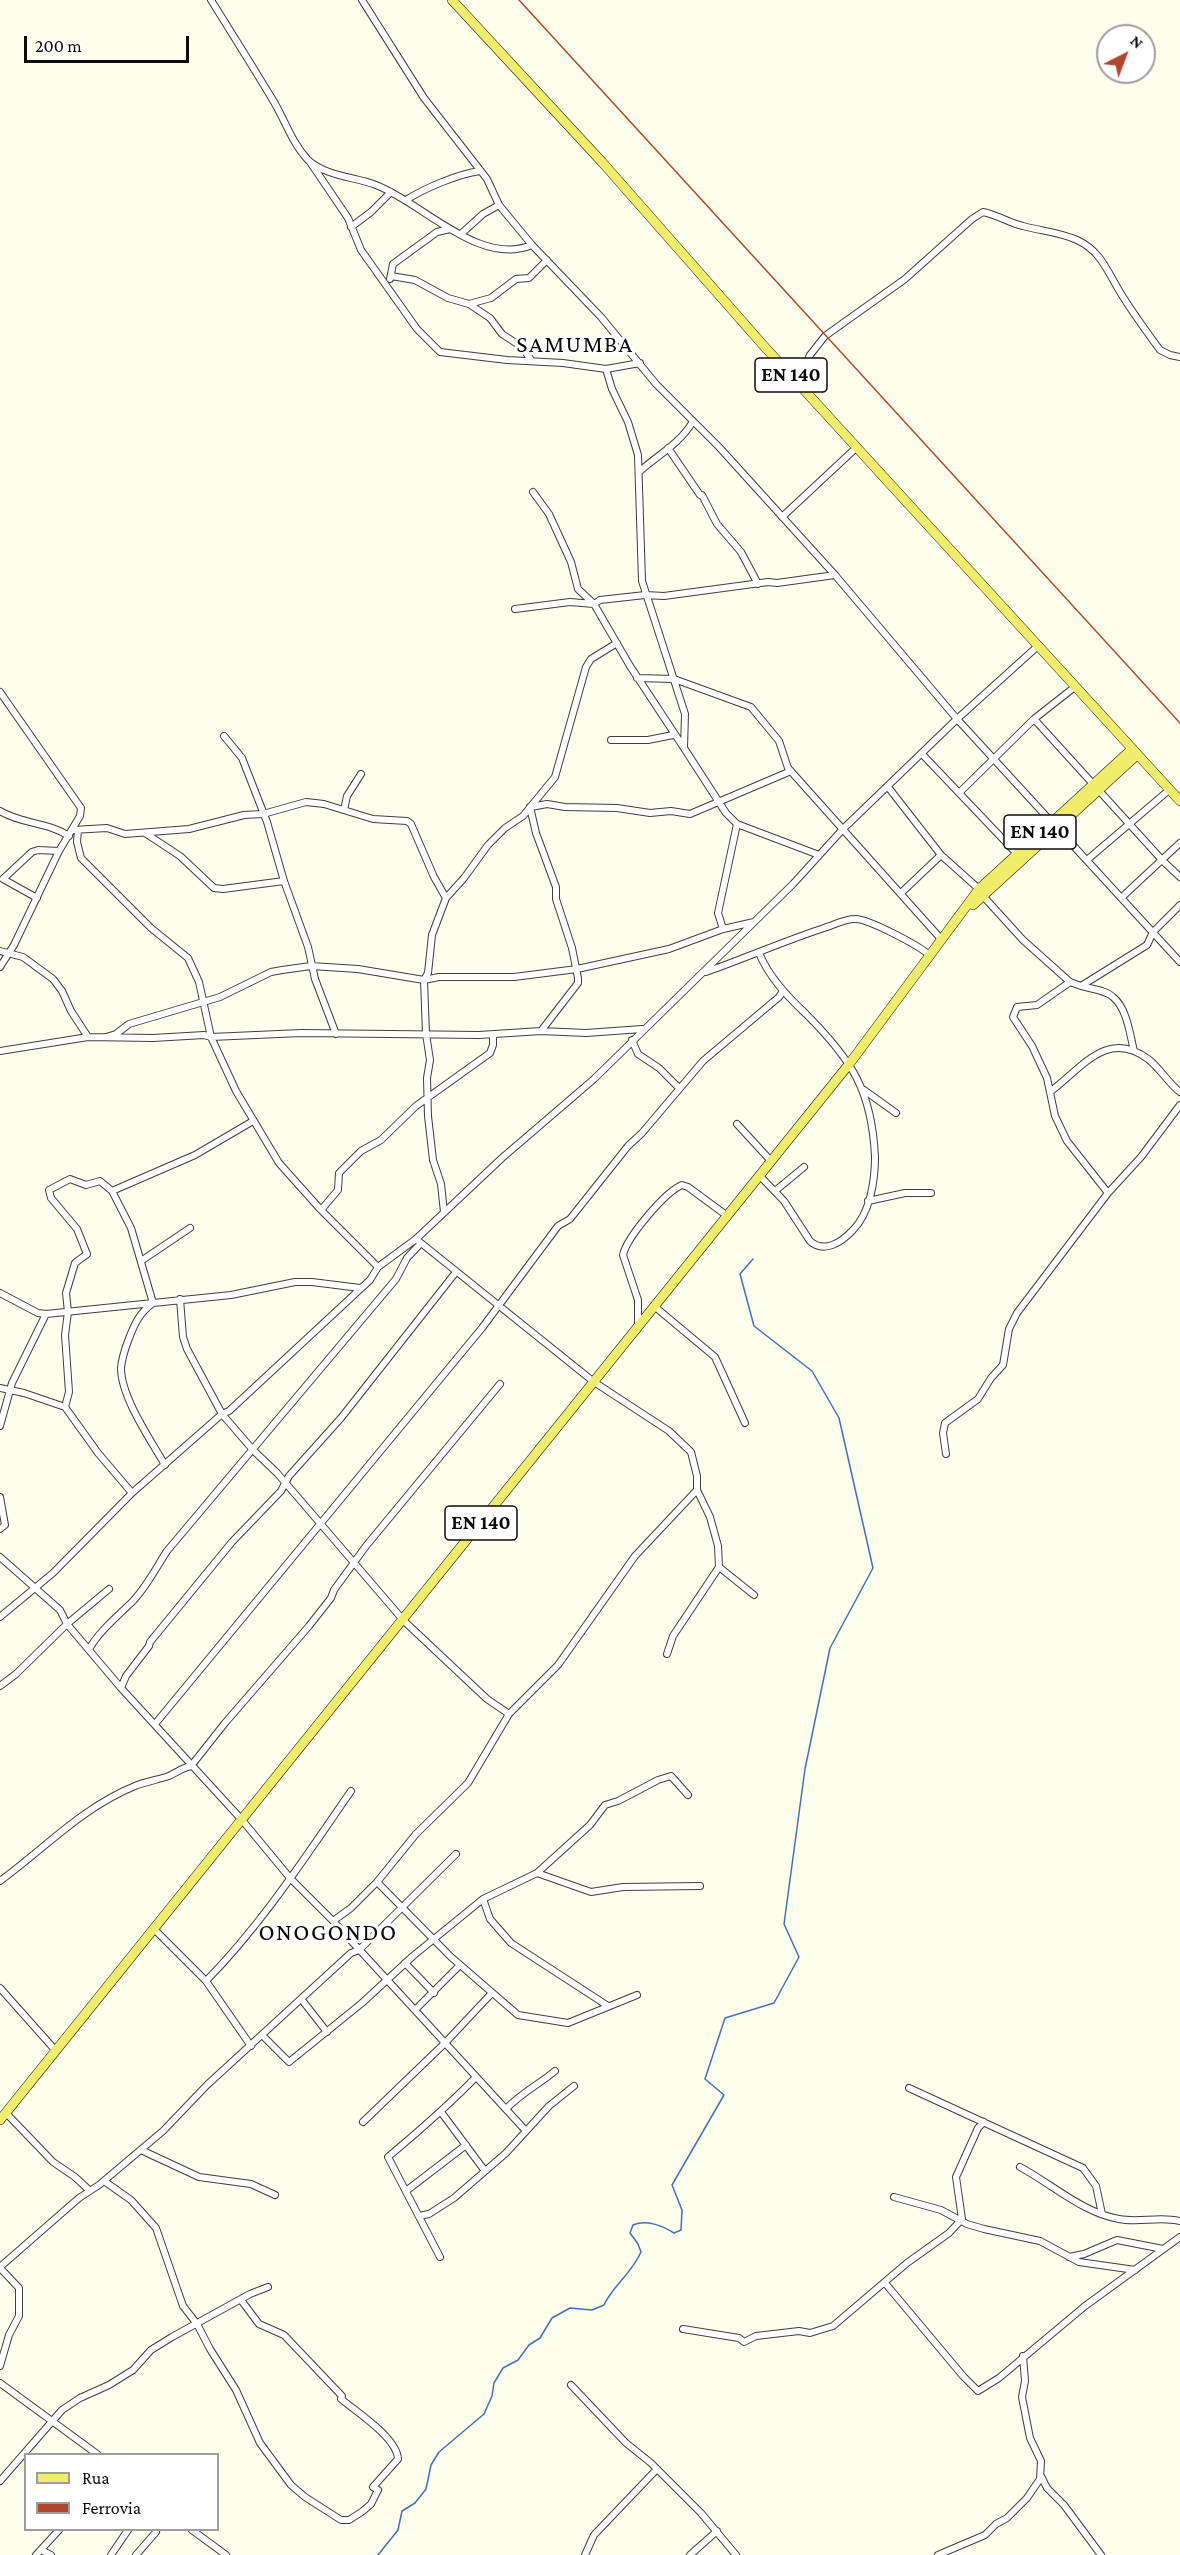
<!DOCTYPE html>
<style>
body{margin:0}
#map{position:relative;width:1180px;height:2555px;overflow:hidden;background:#fdfeeb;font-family:"Crimson Pro",serif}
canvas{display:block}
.legend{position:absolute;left:24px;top:2453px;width:195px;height:78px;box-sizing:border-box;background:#fff;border:2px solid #9e9e9e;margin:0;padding:8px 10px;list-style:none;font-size:18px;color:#0c0c0c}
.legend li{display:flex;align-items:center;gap:12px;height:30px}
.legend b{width:30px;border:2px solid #9e9e9e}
.north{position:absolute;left:1096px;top:24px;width:60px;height:60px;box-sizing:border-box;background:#fff;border:2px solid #9e9e9e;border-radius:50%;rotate:42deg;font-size:16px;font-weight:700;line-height:24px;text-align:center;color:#0c0c0c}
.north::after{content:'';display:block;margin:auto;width:21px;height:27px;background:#b1462e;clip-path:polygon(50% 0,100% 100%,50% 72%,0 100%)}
.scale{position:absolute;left:24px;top:36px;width:165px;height:27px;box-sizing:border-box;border:3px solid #0c0c0c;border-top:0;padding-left:8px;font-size:18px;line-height:21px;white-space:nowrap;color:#0c0c0c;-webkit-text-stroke:4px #fff;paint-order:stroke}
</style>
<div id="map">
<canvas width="1180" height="2555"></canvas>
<ul class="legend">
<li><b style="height:8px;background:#efed6a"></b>Rua</li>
<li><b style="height:8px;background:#b1462e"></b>Ferrovia</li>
</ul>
<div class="north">N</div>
<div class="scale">200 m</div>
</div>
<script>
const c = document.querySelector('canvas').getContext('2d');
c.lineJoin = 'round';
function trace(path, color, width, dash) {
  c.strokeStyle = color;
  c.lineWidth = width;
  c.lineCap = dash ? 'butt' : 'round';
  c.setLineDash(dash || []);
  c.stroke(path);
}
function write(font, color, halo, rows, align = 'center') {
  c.font = font + ' "Crimson Pro",serif';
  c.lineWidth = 6;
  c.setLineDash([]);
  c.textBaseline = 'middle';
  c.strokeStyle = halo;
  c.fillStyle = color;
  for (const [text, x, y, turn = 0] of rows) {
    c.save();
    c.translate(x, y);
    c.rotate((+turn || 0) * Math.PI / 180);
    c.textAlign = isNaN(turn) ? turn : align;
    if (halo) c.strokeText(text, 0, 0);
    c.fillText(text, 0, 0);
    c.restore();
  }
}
trace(new Path2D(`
 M 378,2555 L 398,2530 L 402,2511 L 415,2503 L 426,2489 L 431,2465 L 439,2452 L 484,2414 L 492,2396 L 494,2383 L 503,2368 L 518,2360 L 529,2345 L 540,2338 L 552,2318 L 570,2308 L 592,2310 L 604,2305 C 612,2287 632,2273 641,2252 L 638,2244 L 630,2233 L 633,2225 C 646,2219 663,2226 674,2233 L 681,2230 L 682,2210 L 672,2185 L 724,2095 L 705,2079 L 725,2018 L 774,2003 L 799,1957 L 784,1924 L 805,1769 L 830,1648 L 873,1568 L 839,1418 L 812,1371 L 754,1326 L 740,1274 L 753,1259`), '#4071c3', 1.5);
const street = new Path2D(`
 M 211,0 C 231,32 251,64 271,97 C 284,117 291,142 308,160 C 325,176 355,177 376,185 C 423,203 479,267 532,245
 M 362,0 L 424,98 L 487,179 L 499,205 L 532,245 L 601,317 L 656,384 L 719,447 L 835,575 L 957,719 L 1180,962
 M 310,162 L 348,218 L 361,250 L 417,329 L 440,352 L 507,360 L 563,363 L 606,369 L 640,363
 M 406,200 C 425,188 458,174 480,171
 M 351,227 L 371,212 L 391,192
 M 461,234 L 483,214 L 499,205
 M 391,276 L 415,280 L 448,298 L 469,304 L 491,298 L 516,279 L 529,278 L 547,260
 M 390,279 L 393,264 L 437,232 L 450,229
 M 469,304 L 490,318 L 502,334 L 522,347 L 531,360
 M 606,369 L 612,389 L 628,422 L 638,455 L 642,581 L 685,714 L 684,748 L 726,813 L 737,824 L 819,855
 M 798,382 L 810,355 L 825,336 L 905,279 L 972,219 L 983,212 C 998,215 1009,223 1023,226 C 1041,231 1059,232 1077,240 C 1101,251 1107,271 1120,292 C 1132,312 1146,331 1160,350 L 1170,355 L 1180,357
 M 668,448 L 700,495 L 702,495 L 717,524 L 741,552 L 758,584
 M 640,471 C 658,455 679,444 692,423
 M 533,492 L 549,514 L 571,562 L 578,589 L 594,604 L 630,666 L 684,748
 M 782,517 L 857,447
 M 515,609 L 570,602 L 594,604 L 600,600 L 645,595 L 664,596 L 768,582 L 777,583 L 835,575
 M 637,678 L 674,679 L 751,707 L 779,741 L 788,768 L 941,939
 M 0,692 L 81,808 L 80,816 L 59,851 L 14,945 L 0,967
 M 1034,719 L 1163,861 L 1180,877
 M 224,736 L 242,758 L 267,822 L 284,881 L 308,947 L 315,979 L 336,1034
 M 611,740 L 648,740 L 673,735
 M 922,754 L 1019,856
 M 888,787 L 941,855 L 979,889
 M 959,793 L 1034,719 L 1076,686
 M 530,807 L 536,833 L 556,887 L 556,899 L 572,948 L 578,978 L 578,983 L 541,1031
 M 531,807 L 547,804 L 565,807 L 617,808 L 650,813 L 671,811 L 690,814 L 791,771
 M 344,810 L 347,796 L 361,774
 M 0,811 C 21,824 48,822 69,836
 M 73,830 L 107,828 L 125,834 L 189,829 L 244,815 L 263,814 L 306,802 L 324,804 L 373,819 L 407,821 L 411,824 L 434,877 L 446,898
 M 78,830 L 77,842 L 81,858 L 151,928 L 188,958 L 199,982 L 211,1037 L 236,1091 L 279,1163 L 321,1210 L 378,1267
 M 145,833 L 180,856 L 214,888 L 223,889 L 284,881
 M 1087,860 L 1169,790
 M 901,893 L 941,855
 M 983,896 L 1023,940 L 1070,982 L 1081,986 L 1147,945 L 1153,932 L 1180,905
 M 37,898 L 3,879 L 32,852 L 38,850 L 59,851
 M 1121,898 L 1180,843
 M 723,929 L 718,913 L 737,824
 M 0,951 L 23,957 L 53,979 L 62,991 L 71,1011 L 88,1037
 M 759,953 C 769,977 787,996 806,1014 C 852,1060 872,1091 875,1157 C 875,1181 870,1213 853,1230 C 842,1242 824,1254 810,1241 L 784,1201 L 759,1175
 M 706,972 C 746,958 784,941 824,928 C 834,925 844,919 855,919 C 867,918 920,946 929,955
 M 1070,982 L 1037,1005 L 1017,1007 L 1013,1017 L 1032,1046 L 1047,1078 L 1055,1116 L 1067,1141 L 1108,1193
 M 1081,986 C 1091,989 1106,990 1113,997 C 1127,1008 1130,1035 1134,1051
 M 106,1037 L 116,1034 L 129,1024 L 220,997 L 271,972 L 282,970 L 311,966 L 358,969 L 424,980 L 439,977 L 514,977 L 577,969 L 669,949 L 723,929 L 754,922
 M 632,1040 L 638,1054 L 659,1068 L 679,1088
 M 0,1051 L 88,1037 L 153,1038 L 204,1035 L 211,1037 L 301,1033 L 479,1035 L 541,1031 L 586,1033 L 642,1029
 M 864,1090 L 896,1113
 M 1050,1092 C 1081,1069 1107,1028 1148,1059 C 1160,1068 1168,1083 1180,1092
 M 737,1124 L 771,1161
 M 112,1191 L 100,1181 L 86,1185 L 70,1179 L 49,1190 L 51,1198 L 77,1229 L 87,1254 L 75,1263 L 66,1293 L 68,1312 L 65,1335 L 69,1392 L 65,1407 L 98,1453 L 132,1493
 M 775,1191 L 804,1167
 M 868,1201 L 905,1193 L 931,1193
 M 321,1210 L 338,1190 L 339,1173 L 361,1151 L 381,1140 L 416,1106 L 490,1053 L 493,1045 L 493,1035
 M 444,1212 L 441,1184 L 433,1160 L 428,1116 L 427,1078 L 430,1060 L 426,1034 L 424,980 L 428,973 L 432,935 L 446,898 L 464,878 L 488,845 L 505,828 L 523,816 L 555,777 L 586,667 L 591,659 L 617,643
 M 416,1239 L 594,1382 L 669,1431 L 691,1452 L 697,1476 L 697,1490 L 710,1517 L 718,1546 L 719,1567 L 673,1636 L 667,1654
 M 141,1261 L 190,1228
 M 0,1293 L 38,1313 L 46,1314 L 231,1295 L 295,1282 L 312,1282 L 360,1288
 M 180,1299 L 183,1337 L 187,1349 L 222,1414 L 253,1450 L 277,1473 L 404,1621 L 487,1699 L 509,1714
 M 654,1306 L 715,1357 L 745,1423
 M 638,1325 L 638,1300 L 623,1255 C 627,1237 665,1192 682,1185 L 688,1187 L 726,1215
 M 0,1388 L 24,1393 L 65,1407
 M 0,1426 L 12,1383 L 46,1314
 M 946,1454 L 943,1433 L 945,1423 L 978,1399 L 991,1378 L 1003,1365 L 1009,1329 L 1017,1313 L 1108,1193 L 1141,1157 L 1180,1105
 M 165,1465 C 150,1439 121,1397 121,1368 C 122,1358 125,1349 128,1341 C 134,1325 139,1313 153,1303 L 131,1228 L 112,1191 L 195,1155 L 253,1121
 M 0,1497 L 5,1525 L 0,1529
 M 0,1557 L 60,1610 L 67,1624 L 121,1688 L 242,1820 L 290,1878 L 333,1921 L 526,2131
 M 719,1567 L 754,1595
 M 0,1617 L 53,1573 L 132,1493 L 222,1414 L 229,1411 L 370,1280 L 378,1267 L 416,1239 L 502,1158 L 594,1079 L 793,884 L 843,829 L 957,719 L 1039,645
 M 89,1650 C 96,1634 120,1614 133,1601 C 147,1586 156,1568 167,1551 L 396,1279 L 407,1258 L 420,1244
 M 0,1686 L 16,1674 L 67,1624 L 109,1589
 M 121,1688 L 126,1676 L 149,1646 L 150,1642 L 232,1542 L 281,1491 L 289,1476 L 341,1418 L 456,1272
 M 155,1724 L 482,1328 L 558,1226 L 570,1219 L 628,1146 L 642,1133 L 703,1061 L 779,997 L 783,991
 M 537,1873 L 591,1892 L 623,1887 L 700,1886
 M 0,1881 C 45,1848 83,1807 135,1786 C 145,1782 156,1780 166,1777 C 175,1774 181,1768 191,1766 L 225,1723 L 309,1626 L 331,1598 L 334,1590 L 366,1546 L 500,1384
 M 377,1882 L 451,1957 L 518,2015 L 568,2023 L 637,1995
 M 483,1899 L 490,1919 L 511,1943 L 608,2006
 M 333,1921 L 351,1908 L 377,1882 L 416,1834 L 468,1783 L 509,1714 L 558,1665 L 635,1556 L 697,1490
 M 154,1929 L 206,1981 L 251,2046
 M 405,1963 L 434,1993
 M 206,1981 C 262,1924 306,1856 351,1791
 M 0,1988 L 56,2051
 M 302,2000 L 327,2032
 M 415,2010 L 460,1965
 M 262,2035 L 289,2062 L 362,2003 L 413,1956 L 483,1899 L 537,1873 L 590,1825 L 605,1805 L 618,1801 L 658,1780 L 671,1776 L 688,1795
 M 909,2088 L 1083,2168 L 1096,2186 L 1102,2214
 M 507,2108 C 523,2092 538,2085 555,2071
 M 441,2112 L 485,2171
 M 6,2113 L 53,2162 L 75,2177 L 89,2190
 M 363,2122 L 445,2043 L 491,1994
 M 141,2150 L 199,2177 L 251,2184 L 275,2195
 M 1020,2167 C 1052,2184 1083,2213 1119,2219 C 1139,2223 1160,2216 1180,2221
 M 104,2181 L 131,2200 L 156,2228 L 183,2306 L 197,2324 L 210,2349 L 236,2390 L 260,2443 L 291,2485 L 305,2497 L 341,2520 L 349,2520 L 363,2511 L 371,2504 L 378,2490 L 373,2487 L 398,2459 C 397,2438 357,2412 341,2399 L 342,2396 L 284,2335 L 259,2324 L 241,2300
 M 406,2191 L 466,2145
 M 894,2197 L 941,2210 L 967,2224 L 984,2229 L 1040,2241 L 1079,2262 L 1135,2270
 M 419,2216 L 429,2214 L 454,2198 L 506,2153 L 549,2106 L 574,2086
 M 440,2257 L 388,2157 C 419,2131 448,2106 476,2077
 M 1069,2257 L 1084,2254 L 1117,2240 L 1163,2249
 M 0,2267 L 79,2198 L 99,2185 L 163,2131 L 207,2085 L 351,1953 L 359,1950 L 456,1854
 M 0,2268 L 19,2288 L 19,2316 L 9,2335 L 0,2366
 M 885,2283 L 963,2376 L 978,2391 L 999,2378 L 1085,2306 L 1180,2237
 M 683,2329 L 739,2338 L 744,2342 L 756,2336 L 799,2331 L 810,2333 L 833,2326 L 907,2263 L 949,2233 L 962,2219 L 956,2177 L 978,2128 L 984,2122
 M 0,2383 L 97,2454
 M 571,2385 L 626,2443 L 651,2463 L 701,2513 L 736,2555
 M 1041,2476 L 1047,2488 L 1064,2505 L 1101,2555
 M 0,2481 L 62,2410 L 80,2398 L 109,2385 L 133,2370 L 151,2350 L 172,2337 L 250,2294 L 268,2287
 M 192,2530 L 226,2555
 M 41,2550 L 51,2555
 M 36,2555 L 59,2530
 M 111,2555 L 128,2530
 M 136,2555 L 156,2532
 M 585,2555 L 594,2535 L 657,2469
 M 690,2555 L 717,2531
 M 938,2555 L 985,2535 L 996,2524 L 1007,2518 L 1027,2498 L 1040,2479 L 1041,2461 L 1030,2438 L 1022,2397 L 1025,2381 L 1023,2356`);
const primary = new Path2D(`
 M 452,0 L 602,162 L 763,345 L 1180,801
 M 973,905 L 1137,755
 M 0,2120 L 850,1063 L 979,889 L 1132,749`);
trace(street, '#3f3f3f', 8);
trace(primary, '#1d1d1d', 10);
trace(street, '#fff', 6);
trace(primary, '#efed6a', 9);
trace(new Path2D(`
 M 519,0 L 1180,723`), '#b1462e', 1.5);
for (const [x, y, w] of [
 [791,375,72],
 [1040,832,72],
 [481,1523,72]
]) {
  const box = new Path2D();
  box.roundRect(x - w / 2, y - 17, w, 34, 4.5);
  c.fillStyle = '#fff';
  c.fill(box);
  trace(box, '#0c0c0c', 1.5);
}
write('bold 20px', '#0c0c0c', null, [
 ["EN 140",791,375],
 ["EN 140",1040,832],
 ["EN 140",481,1523]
]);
c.letterSpacing = '1.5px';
write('24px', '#0c0c0c', '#fff', [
 ["SAMUMBA",575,345],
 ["ONOGONDO",328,1933]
]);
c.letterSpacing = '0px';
</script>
